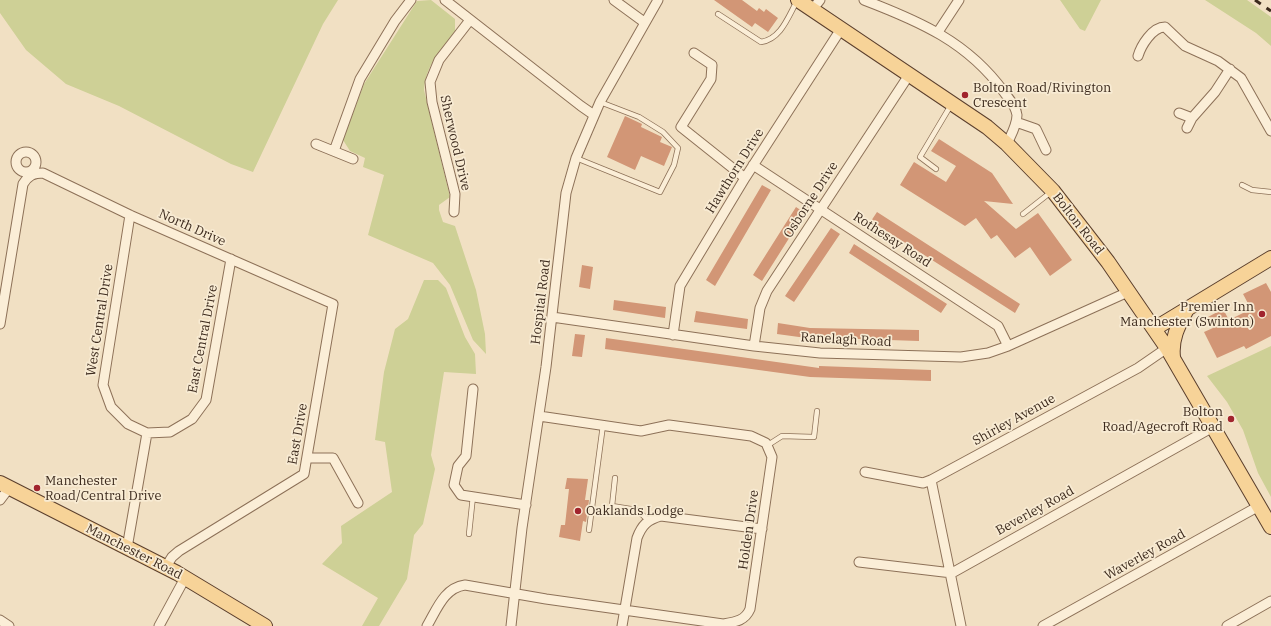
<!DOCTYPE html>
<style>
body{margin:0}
canvas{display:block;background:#f1e0c3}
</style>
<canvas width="1271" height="626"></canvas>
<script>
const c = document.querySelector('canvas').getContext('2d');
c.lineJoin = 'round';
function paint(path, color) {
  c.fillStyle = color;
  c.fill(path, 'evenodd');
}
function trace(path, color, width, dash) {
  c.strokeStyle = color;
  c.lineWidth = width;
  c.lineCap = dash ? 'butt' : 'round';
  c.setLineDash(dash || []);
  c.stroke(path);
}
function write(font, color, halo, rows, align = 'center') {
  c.font = font + ' "IBM Plex Serif",serif';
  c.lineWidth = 3.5;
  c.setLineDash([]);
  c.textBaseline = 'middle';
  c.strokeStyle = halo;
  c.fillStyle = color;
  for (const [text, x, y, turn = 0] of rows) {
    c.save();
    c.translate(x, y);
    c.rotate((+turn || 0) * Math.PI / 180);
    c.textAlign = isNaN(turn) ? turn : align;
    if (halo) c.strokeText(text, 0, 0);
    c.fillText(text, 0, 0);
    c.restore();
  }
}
paint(new Path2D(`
 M 0,0 L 338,0 L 323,24 L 253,172 L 231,164 L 119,106 L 66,84 L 26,50 L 0,13 Z
 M 431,0 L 455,19 L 455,31 C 440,51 426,65 424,90 L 450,197 L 439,205 L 439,210 L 443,222 L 455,226 L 476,290 L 485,334 L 486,354 L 473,340 L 450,285 L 433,263 L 368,235 L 384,175 L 363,167 L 365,158 L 350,151 L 343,140 L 364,84 L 417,1 Z
 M 1060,0 L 1101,0 L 1085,31 L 1080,29 Z
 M 1205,0 L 1247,0 L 1271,17 L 1271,46 L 1256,33 Z
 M 424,280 L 438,280 L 446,288 L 465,337 L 475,354 L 476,374 L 444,372 L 431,455 L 435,469 L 423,524 L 414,535 L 407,579 L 379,626 L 362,626 L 378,598 L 322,564 L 342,543 L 341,526 L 392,492 L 385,442 L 375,440 L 384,372 L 395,329 L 408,319 Z
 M 1271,346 L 1271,497 L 1258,473 L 1243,430 L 1227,402 L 1207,376 Z`), '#ced096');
paint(new Path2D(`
 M 714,0 L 742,0 L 757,11 L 759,8 L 764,12 L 766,9 L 778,18 L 768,32 L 755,23 L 752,27 Z
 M 625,116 L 642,124 L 641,127 L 662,137 L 660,142 L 672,147 L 664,166 L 641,156 L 635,170 L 607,157 Z
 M 939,139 L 992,173 L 1013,204 L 984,201 L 1016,229 L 1038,213 L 1072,260 L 1050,276 L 1030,247 L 1015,258 L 997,235 L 991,239 L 976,218 L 965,226 L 900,185 L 914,162 L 946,182 L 956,166 L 931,151 Z
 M 762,185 L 771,190 L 715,286 L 706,280 Z
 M 796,207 L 805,213 L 762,281 L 753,275 Z
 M 877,212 L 1020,304 L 1015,313 L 871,221 Z
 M 831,228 L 840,234 L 794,302 L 785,296 Z
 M 854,244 L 947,304 L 941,313 L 849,253 Z
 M 582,265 L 593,267 L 590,289 L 579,287 Z
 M 1266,283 L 1271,292 L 1271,336 L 1246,349 L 1244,346 L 1217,358 L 1204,332 L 1213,328 L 1208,317 L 1223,309 L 1229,320 L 1251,309 L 1243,294 Z
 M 614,300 L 666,307 L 665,318 L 613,310 Z
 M 696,311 L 748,319 L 747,329 L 694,322 Z
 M 778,323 L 810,328 L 919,330 L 919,341 L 799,337 L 777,334 Z
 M 575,334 L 585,335 L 582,357 L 572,356 Z
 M 606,338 L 819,368 L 819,366 L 931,370 L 931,381 L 810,377 L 605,349 Z
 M 567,478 L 588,479 L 585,500 L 589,500 L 586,522 L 583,521 L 580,541 L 559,537 L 561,525 L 565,525 L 569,489 L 565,489 Z`), '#d29676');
const service = new Path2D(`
 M 718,14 L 761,42 C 781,39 788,17 797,1
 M 576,158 L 660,192 L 674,165 L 678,148 L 663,132 L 639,117 L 600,102
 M 936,169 L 920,157 L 951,105
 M 1242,185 L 1252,190 L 1271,192
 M 1023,214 L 1051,192
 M 768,445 L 782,436 L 814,437 L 817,411
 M 615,478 L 612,506 L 637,510 L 648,520
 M 589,530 L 603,425
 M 469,534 L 473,496`);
const minor = new Path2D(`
 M 445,0 L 581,106 L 594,115
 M 614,0 L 644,22
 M 864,0 C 919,21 968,42 1004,92 C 1009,99 1016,106 1017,115 C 1017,125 1011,135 1007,144
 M 812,10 L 820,0
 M 938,32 L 959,0
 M 694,53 L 712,65 L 711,79 L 681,127 L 745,178
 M 1138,56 C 1141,46 1152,27 1165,27 L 1185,46 L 1218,61 L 1241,78 L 1271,131
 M 1179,113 L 1192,118
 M 1016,122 L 1036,129 L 1046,150
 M 1187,128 L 1192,118 L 1215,92 L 1230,69
 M 316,144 L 353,159
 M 334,151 L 360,79 L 395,21 L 411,0
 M16 162a10 10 0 1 1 20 0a10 10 0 1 1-20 0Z
 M 753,165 L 998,326 L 1008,346
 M 454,212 L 455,194 L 432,102 L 430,82 L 439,60 L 470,20
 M 130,215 L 103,385 L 111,407 L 128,424 L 147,433 L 170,432 L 192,419 L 206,400 L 231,259
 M 552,317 L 754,346 L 820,353 L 961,357 L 988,353 L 1008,346 L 1128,292
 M 0,324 L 23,184 C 28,176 33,173 43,173 L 130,215 L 333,304 L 304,474 L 179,551 L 172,557 L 165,568
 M 673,335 L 680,286 L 745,178 L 841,29
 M 754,346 L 760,308 L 767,291 L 909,75
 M 473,389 L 466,456 L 458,466 L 454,485 L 461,495 L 526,505
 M 307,458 L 333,458 L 358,503
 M 865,472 L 923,483 L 931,480 L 1138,368 L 1167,348
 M 931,480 L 961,626
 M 0,500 L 9,488
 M 127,548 L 147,433
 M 859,562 L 952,573 L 1213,427
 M 0,620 L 9,626
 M 159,626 L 185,578
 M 427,626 C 437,609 444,588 465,585 L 546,599 L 723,624 C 735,622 745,621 750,609 L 772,457 L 766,443 L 751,436 L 669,425 L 641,431 L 539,416
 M 511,626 L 522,528 L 546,367 L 566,193 L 576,158 L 600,102 L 658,0
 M 622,626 L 637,538 C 642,525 647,520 661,516 L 762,529
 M 1043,626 L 1259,506
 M 1227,626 L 1271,601`);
const primary = new Path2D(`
 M 798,0 L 987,127 L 1007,144 L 1053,191 L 1108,262 L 1167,348 L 1271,527
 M 1154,329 L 1271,258
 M 1173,357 C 1171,339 1178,326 1186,311
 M 0,483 L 177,573 L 265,626`);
trace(service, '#8d7158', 6);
trace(minor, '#8d7158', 11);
trace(primary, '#5b3f2d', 16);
trace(service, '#fbeed7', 4.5);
trace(minor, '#fbeed7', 9);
trace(primary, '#f7d398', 14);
trace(new Path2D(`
 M 1255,0 L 1271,11`), '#3c2a1d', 3, [7, 7]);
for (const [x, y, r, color] of [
 [965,95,4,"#a1242d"],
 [1262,314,4,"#a1242d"],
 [1231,419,4,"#a1242d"],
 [37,488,4,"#a1242d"],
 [578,511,4,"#a1242d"]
]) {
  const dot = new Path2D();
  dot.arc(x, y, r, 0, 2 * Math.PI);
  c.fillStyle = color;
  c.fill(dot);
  trace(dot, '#f8ebd3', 1.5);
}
write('13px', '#3c2a1d', '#f8ebd3', [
 ["Bolton Road/Rivington",973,88],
 ["Crescent",973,103],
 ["Premier Inn",1254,307,"right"],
 ["Manchester (Swinton)",1254,322,"right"],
 ["Bolton",1223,412,"right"],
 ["Road/Agecroft Road",1223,427,"right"],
 ["Manchester",45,481],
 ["Road/Central Drive",45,496],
 ["Oaklands Lodge",586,511]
], 'left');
write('13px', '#3c2a1d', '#f8ebd3', [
 ["Sherwood Drive",455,143,77],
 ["Hawthorn Drive",735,171,-58],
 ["Osborne Drive",811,200,-57],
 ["Bolton Road",1078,224,52],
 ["North Drive",192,228,24],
 ["Rothesay Road",892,240,33],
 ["Hospital Road",541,302,-83],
 ["West Central Drive",100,320,-81],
 ["East Central Drive",203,339,-79],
 ["Ranelagh Road",846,340,3],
 ["Shirley Avenue",1014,420,-29],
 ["East Drive",298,434,-80],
 ["Beverley Road",1035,511,-29],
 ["Holden Drive",749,530,-82],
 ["Manchester Road",134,552,27],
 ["Waverley Road",1145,555,-29]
]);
</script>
